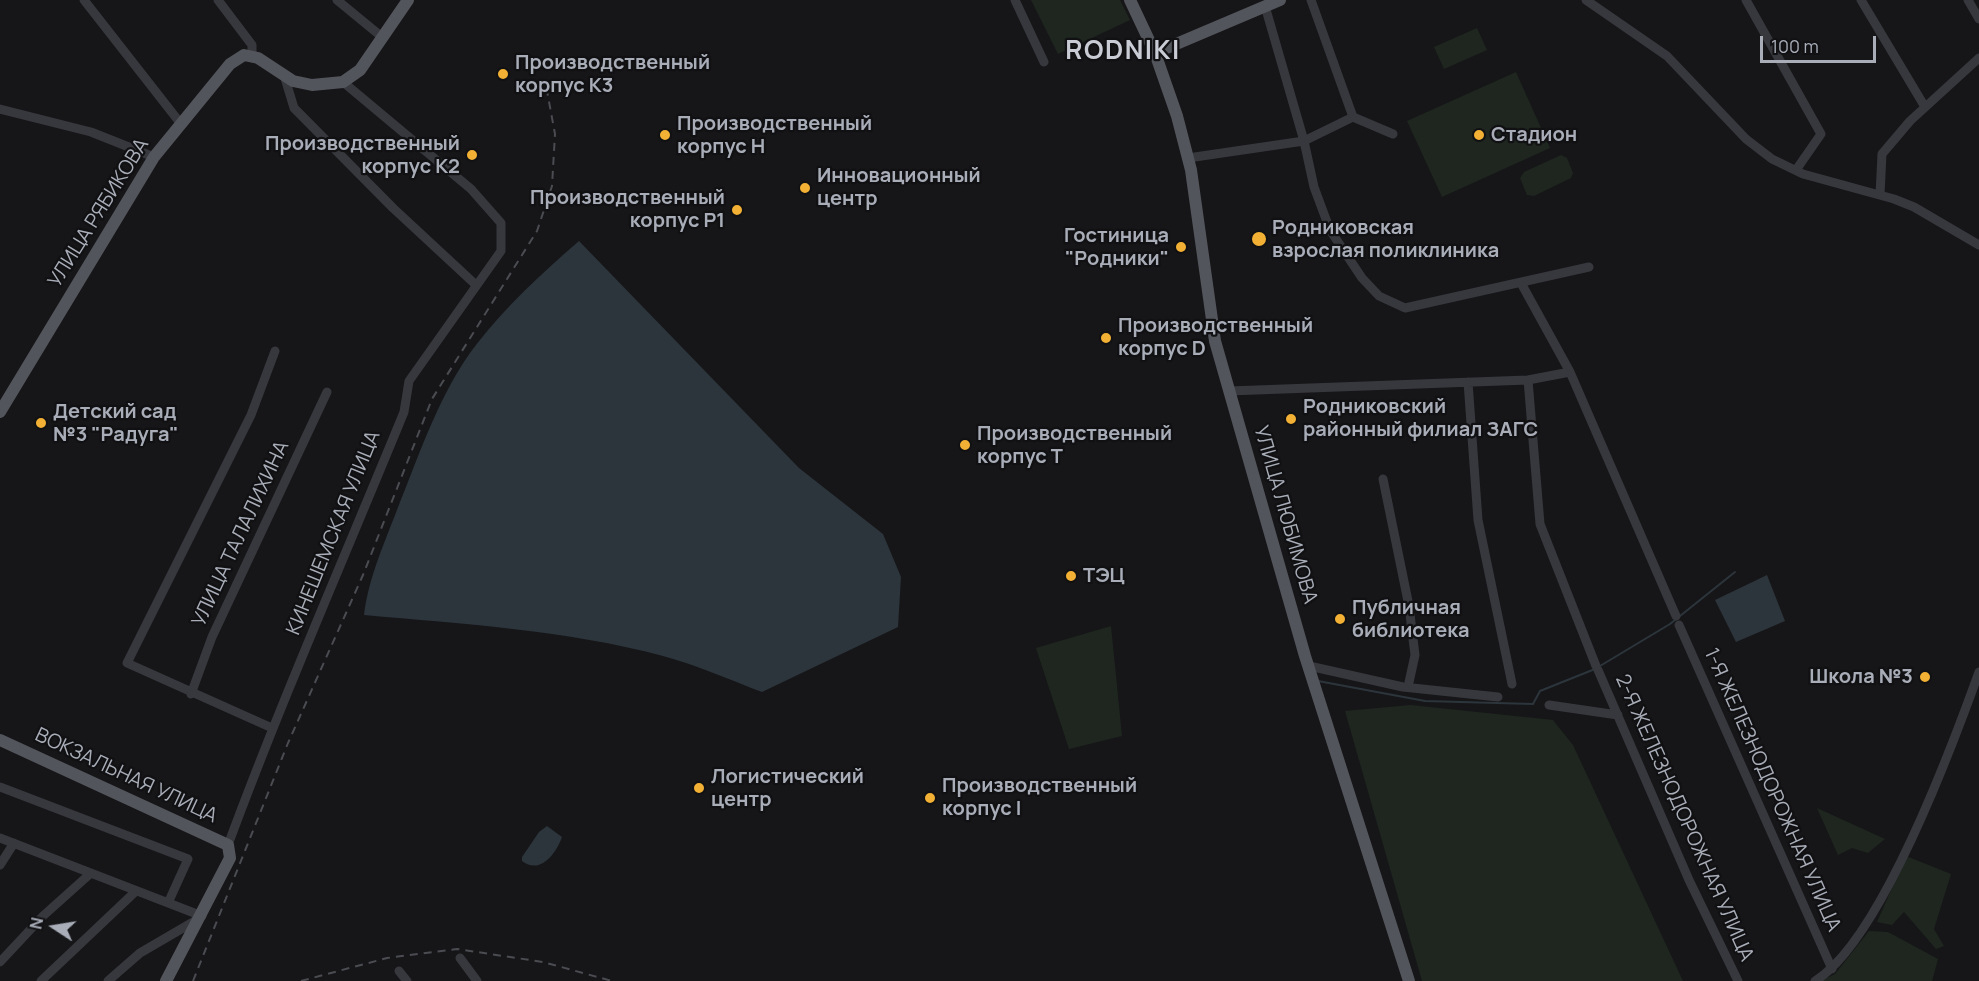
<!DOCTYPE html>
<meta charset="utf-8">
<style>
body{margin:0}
#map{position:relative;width:1979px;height:981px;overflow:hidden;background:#161618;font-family:Manrope,sans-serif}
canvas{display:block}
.north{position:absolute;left:24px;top:897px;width:60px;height:60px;-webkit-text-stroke:4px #111113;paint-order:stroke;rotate:282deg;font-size:16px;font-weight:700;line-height:24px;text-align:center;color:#a8adb8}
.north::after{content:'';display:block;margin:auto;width:21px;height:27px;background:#a8adb8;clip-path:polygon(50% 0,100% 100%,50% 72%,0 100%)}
.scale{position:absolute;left:1760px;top:36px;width:116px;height:27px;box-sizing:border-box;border:3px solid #a8adb8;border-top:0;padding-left:8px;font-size:18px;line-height:21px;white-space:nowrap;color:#a8adb8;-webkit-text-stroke:4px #111113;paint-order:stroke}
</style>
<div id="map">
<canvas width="1979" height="981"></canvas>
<div class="north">N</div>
<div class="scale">100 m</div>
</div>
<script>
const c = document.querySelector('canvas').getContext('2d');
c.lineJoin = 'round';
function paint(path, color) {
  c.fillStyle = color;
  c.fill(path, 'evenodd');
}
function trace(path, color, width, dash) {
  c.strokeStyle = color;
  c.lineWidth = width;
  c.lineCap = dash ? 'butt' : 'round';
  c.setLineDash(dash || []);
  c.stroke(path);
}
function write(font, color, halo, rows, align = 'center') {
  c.font = font + ' Manrope,sans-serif';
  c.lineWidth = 4.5;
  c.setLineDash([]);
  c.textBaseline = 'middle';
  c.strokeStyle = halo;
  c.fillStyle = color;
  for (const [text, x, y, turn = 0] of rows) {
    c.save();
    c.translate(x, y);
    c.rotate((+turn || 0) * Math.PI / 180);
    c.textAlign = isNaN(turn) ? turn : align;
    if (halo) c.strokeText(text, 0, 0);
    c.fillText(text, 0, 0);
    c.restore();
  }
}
paint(new Path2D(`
 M 1031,0 L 1120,0 L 1130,20 L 1058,54 Z
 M 1477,28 L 1487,50 L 1444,69 L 1434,47 Z
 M 1516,72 L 1550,148 L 1442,197 L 1407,121 Z
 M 1561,155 L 1567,158 L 1573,173 L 1571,178 L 1534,196 L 1527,195 L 1520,178 L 1524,172 Z
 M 1111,626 L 1122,736 L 1069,749 L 1036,648 Z
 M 1411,705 L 1553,720 L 1573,745 L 1683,981 L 1422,981 L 1345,711 Z
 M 1817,808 L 1885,839 L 1868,853 L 1852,848 L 1838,855 Z
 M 1906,856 L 1951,874 L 1934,929 L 1944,946 L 1936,949 L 1904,912 L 1892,925 L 1877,922 Z
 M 1869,931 L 1888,932 L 1938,959 L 1932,981 L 1820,981 L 1835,974 Z`), '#1e261f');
paint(new Path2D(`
 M 579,241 L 799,468 L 883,534 L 901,577 L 898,627 L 762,692 C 730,680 697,665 663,656 C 566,630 464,624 364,615 C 369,575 386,540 400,502 C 421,450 441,390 476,345 C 506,306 541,274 579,241 Z
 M 1767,575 L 1785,621 L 1736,642 L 1715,600 Z
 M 547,826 L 562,837 C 556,854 540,875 522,861 L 522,857 L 539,832 Z`), '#2c353c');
trace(new Path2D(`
 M 1318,681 L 1425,701 L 1533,704 L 1540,691 L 1595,669 L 1670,624 L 1735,572`), '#2c353c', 2);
trace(new Path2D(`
 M 84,0 L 181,124
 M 218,0 L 252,45 L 252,57
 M 337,0 L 382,37
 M 1015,0 L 1044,62
 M 1311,0 L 1353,117 L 1393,134
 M 1586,0 L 1667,56 L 1746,139 L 1772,159 L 1803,174 L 1894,199 L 1914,207 L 1979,245
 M 1746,0 L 1821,134 L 1796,170
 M 1861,0 L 1925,107
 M 1968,0 L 1979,19
 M 1265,6 L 1304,141 L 1314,187 L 1330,230 L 1362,278 L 1379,296 L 1405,308 L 1589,267
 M 284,75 L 294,108 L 393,208 L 476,285
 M 0,109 L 91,132 L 154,157
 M 1188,158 L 1304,141 L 1353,117
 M 1880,195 L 1882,154 L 1910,121 L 1979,58
 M 1521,283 L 1570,372 L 1676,616
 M 1528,380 L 1540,524 L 1596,666
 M 1468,382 L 1478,520 L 1512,684
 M 1229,391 L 1528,380 L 1570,372
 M 1383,479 L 1409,606 L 1415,655 L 1408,687
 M 1679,625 L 1832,969
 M 1309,666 L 1403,687 L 1498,697
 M 1598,670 L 1689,880 L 1738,981
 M 191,694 L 212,637 L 327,392
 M 1549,705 L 1618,715
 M 272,728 L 127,663 L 251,415 L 275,351
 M 0,787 L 188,859 L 168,903
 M 0,838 L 202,916
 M 228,845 C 282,699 345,556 404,412 L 409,381 L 501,251 L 501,223 L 471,189 L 343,82
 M 0,865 L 14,843
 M 460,958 L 477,981
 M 0,962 L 43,916 L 91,873
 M 399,971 L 407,981
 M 41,981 L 136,891
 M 108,981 L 140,953 L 200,918
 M 1815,981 C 1880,941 1952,747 1979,672`), '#37383d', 9);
trace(new Path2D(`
 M 1130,0 L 1155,53 L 1177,116 L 1191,170 L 1215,341 L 1305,656 L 1409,981
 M 1155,53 L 1280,0
 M 0,412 L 154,157 L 230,64 L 244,55 L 258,58 L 293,81 L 312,85 L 343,82 L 360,70 L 408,0
 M 0,740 L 228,845 L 230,858 L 166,981`), '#53555c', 12);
trace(new Path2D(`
 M 193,981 L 288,743 L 363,575 L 432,399 L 537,231 L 552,186 L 555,134 L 545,80
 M 301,981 L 387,958 L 457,949 L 543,962 L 612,981`), '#4a4c52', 2, [8, 6]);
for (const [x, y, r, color] of [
 [503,74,6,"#f2b134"],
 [665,135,6,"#f2b134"],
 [1479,135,6,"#f2b134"],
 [472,155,6,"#f2b134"],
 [805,188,6,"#f2b134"],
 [737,210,6,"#f2b134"],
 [1259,239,8,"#f2b134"],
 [1181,247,6,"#f2b134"],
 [1106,338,6,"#f2b134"],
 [1291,419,6,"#f2b134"],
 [41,423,6,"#f2b134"],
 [965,445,6,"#f2b134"],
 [1071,576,6,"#f2b134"],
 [1340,619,6,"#f2b134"],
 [1925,677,6,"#f2b134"],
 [699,788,6,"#f2b134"],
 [930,798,6,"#f2b134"]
]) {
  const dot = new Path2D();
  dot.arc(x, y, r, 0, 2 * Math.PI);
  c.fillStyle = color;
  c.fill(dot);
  trace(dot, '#111113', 2);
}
write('bold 20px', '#a8adb8', '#111113', [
 ["Производственный",515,63],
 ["корпус K3",515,86],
 ["Производственный",677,124],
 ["корпус H",677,147],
 ["Стадион",1491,135],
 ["Производственный",460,144,"right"],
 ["корпус K2",460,167,"right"],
 ["Инновационный",817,176],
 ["центр",817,199],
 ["Производственный",725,198,"right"],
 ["корпус P1",725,221,"right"],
 ["Родниковская",1272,228],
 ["взрослая поликлиника",1272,251],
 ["Гостиница",1169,236,"right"],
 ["\"Родники\"",1169,259,"right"],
 ["Производственный",1118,326],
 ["корпус D",1118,349],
 ["Родниковский",1303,407],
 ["районный филиал ЗАГС",1303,430],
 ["Детский сад",53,412],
 ["№3 \"Радуга\"",53,435],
 ["Производственный",977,434],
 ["корпус T",977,457],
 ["ТЭЦ",1083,576],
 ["Публичная",1352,608],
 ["библиотека",1352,631],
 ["Школа №3",1913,677,"right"],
 ["Логистический",711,777],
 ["центр",711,800],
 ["Производственный",942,786],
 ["корпус I",942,809]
], 'left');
write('20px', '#a8adb8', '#111113', [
 ["УЛИЦА РЯБИКОВА",99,213,-58],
 ["УЛИЦА ЛЮБИМОВА",1285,515,74],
 ["КИНЕШЕМСКАЯ УЛИЦА",334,533,-68],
 ["УЛИЦА ТАЛАЛИХИНА",241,534,-65],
 ["ВОКЗАЛЬНАЯ УЛИЦА",126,776,25],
 ["1-Я ЖЕЛЕЗНОДОРОЖНАЯ УЛИЦА",1772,790,66],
 ["2-Я ЖЕЛЕЗНОДОРОЖНАЯ УЛИЦА",1684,818,66]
]);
c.letterSpacing = '1.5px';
write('bold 26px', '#c9ccd4', '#111113', [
 ["RODNIKI",1123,52]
]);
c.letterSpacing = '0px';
</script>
